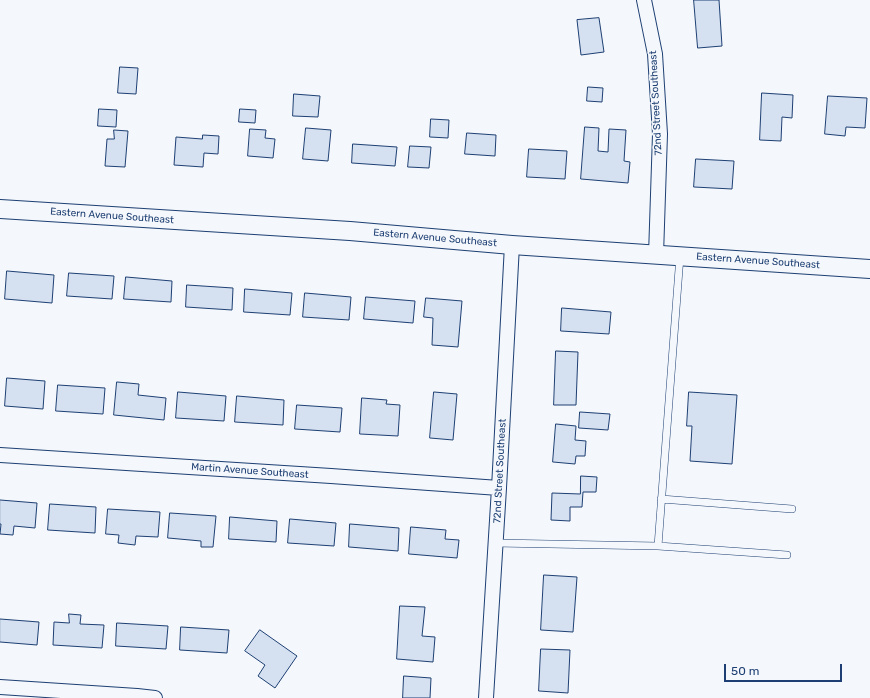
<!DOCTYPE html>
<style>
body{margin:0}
#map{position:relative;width:870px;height:698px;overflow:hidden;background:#f4f7fb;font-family:Rubik,sans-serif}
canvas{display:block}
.scale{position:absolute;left:724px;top:664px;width:118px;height:18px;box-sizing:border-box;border:2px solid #1d3f73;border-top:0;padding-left:5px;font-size:12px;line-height:14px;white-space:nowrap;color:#1d3f73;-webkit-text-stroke:3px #f4f7fb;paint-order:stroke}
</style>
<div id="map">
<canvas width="870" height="698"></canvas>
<div class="scale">50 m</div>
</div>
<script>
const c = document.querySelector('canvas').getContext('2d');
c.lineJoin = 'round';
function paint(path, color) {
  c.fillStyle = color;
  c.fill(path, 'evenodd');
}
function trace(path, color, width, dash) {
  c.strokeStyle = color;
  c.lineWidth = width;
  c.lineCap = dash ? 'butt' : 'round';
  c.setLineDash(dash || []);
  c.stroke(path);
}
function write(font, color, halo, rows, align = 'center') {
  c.font = font + ' Rubik,sans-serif';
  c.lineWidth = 3;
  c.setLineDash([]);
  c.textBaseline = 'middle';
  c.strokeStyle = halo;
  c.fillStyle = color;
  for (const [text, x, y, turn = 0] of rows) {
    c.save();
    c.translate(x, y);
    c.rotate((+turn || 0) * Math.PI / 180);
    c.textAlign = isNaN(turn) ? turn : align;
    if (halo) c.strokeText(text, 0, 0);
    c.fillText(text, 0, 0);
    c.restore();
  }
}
const building = new Path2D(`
 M 694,0 L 719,0 L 722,46 L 698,48 Z
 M 599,18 L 604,52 L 581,55 L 577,20 Z
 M 120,67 L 138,68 L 136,94 L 118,93 Z
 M 588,87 L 603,88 L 602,102 L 587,101 Z
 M 762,93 L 793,95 L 792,118 L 782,117 L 781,141 L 760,140 Z
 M 294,94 L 320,96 L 318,117 L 293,116 Z
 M 828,96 L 867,98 L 865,128 L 846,127 L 845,136 L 825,134 Z
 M 99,109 L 117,110 L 116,127 L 98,126 Z
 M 240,109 L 256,110 L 255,123 L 239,122 Z
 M 431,119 L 449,120 L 448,138 L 430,137 Z
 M 585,127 L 599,128 L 598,151 L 608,152 L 609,129 L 626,130 L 624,161 L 630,162 L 628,183 L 581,179 Z
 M 306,128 L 331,130 L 328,161 L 303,159 Z
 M 250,129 L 266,130 L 265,138 L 275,139 L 273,158 L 248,156 Z
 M 114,130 L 128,131 L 125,167 L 105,166 L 107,139 L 114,139 Z
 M 467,133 L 496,135 L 495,156 L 465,154 Z
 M 203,135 L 219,136 L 218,154 L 204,153 L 203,167 L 174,165 L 176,137 L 202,139 Z
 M 353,144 L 397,147 L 395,166 L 352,163 Z
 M 410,146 L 431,147 L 429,168 L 408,167 Z
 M 529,149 L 567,151 L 565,179 L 527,177 Z
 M 696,159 L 734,161 L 732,189 L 694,187 Z
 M 7,271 L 54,275 L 52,303 L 5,299 Z
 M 69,273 L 114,276 L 112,299 L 67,296 Z
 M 126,277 L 172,281 L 171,302 L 124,299 Z
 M 187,285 L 233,288 L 232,310 L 186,307 Z
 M 245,289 L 292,293 L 290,315 L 244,312 Z
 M 305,293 L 351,297 L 349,320 L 303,317 Z
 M 366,297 L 415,301 L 413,323 L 364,319 Z
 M 426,298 L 462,301 L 458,347 L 432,345 L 433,318 L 424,317 Z
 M 562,308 L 611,312 L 609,334 L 561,331 Z
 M 556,351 L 578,352 L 576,405 L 554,405 Z
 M 7,378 L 45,381 L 43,409 L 5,406 Z
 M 117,382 L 139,384 L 138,395 L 166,398 L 164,420 L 114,415 Z
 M 58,385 L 105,388 L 103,414 L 56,411 Z
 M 178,392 L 226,396 L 224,421 L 176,418 Z
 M 434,392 L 457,394 L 453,440 L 430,438 Z
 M 689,392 L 737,395 L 732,464 L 690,461 L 692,426 L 687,426 Z
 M 237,396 L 284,400 L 283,425 L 235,422 Z
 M 362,398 L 387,400 L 386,404 L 400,405 L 398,436 L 360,434 Z
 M 297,405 L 342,408 L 340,432 L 295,429 Z
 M 580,412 L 610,414 L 608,430 L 579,428 Z
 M 556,424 L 576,426 L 575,440 L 586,441 L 585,456 L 576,456 L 575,464 L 553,462 Z
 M 581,476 L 597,477 L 596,492 L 583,492 L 582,507 L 570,507 L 570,521 L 551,520 L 552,493 L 580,494 Z
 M 0,500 L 37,503 L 35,528 L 14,526 L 13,535 L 0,534 L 1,524 L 0,524 Z
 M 50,504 L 96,507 L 95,533 L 48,530 Z
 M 108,509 L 160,512 L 158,537 L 136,536 L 135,545 L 118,543 L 119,535 L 106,534 Z
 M 170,513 L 216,516 L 213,547 L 201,547 L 201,541 L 168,538 Z
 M 230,517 L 277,521 L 276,542 L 229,539 Z
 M 290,519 L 336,523 L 334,546 L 288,543 Z
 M 350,524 L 399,528 L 398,551 L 349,547 Z
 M 411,527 L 446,530 L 445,539 L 459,540 L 457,558 L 409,554 Z
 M 544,575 L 577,577 L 573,632 L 541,630 Z
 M 400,606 L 425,607 L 422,636 L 435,637 L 433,662 L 397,659 Z
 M 69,614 L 81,615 L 80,624 L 104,625 L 102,648 L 53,645 L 54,622 L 69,623 Z
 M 0,619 L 39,622 L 37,645 L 0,642 Z
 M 117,623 L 168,626 L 166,649 L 116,646 Z
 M 181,627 L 229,630 L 227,653 L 180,650 Z
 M 260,630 L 297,656 L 275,688 L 258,676 L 265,665 L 245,651 Z
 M 541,649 L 570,650 L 568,693 L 539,691 Z
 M 404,676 L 431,678 L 430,698 L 403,698 Z`);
paint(building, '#d5e0f0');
trace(building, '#1d3f73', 1);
const service = new Path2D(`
 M 661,499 L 792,509
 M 496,543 L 658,546 L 680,256
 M 658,546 L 787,555`);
const minor = new Path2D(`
 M 644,0 L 655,54 L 660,134 L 656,255
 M 0,455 L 331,476 L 499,488
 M 0,687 L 137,696 L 155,698
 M 486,698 L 499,488 L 512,245`);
const tertiary = new Path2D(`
 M 0,209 L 350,231 L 512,245 L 870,269`);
trace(service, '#1d3f73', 8);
trace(minor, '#1d3f73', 16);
trace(tertiary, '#1d3f73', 20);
trace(service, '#f4f7fb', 7);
trace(minor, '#f4f7fb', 14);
trace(tertiary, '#f4f7fb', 18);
write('10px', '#1d3f73', '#f4f7fb', [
 ["72nd Street Southeast",656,103,-93],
 ["Eastern Avenue Southeast",112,216,4],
 ["Eastern Avenue Southeast",435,238,5],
 ["Eastern Avenue Southeast",758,261,4],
 ["Martin Avenue Southeast",250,471,4],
 ["72nd Street Southeast",500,471,-87]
]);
</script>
